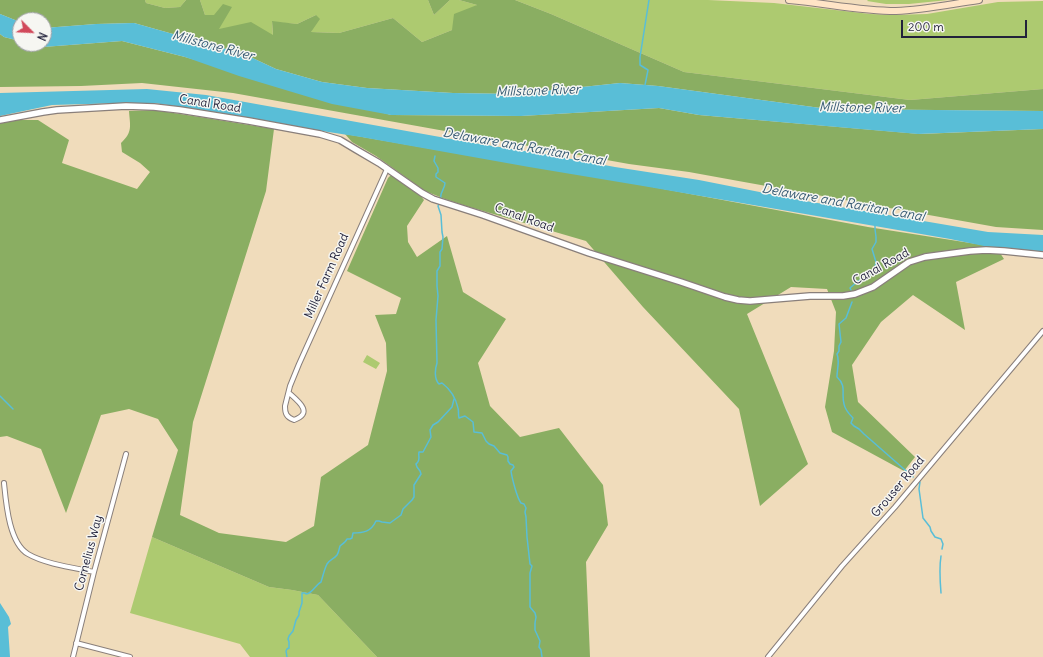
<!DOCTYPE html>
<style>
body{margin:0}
#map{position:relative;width:1043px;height:657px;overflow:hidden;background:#f0dcbb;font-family:Delius,sans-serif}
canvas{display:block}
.north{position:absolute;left:12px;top:12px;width:40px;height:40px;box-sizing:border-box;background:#f6f6f2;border:1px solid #a1a1a9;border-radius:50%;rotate:114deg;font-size:11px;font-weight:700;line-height:16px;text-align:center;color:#22223b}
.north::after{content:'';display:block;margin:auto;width:14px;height:18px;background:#d1495b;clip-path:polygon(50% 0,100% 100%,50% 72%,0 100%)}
.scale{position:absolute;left:901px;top:20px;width:126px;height:18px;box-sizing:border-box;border:2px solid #22223b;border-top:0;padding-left:5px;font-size:12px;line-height:14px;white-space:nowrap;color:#22223b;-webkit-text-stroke:3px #f6f6f2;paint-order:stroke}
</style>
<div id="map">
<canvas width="1043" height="657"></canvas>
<div class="north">N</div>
<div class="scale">200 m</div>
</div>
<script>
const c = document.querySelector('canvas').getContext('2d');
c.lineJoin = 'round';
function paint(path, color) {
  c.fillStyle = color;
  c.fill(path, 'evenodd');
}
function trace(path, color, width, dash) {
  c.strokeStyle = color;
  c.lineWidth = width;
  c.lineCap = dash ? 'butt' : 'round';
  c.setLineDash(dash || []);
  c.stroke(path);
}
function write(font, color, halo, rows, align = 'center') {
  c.font = font + ' Delius,sans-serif';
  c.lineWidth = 3;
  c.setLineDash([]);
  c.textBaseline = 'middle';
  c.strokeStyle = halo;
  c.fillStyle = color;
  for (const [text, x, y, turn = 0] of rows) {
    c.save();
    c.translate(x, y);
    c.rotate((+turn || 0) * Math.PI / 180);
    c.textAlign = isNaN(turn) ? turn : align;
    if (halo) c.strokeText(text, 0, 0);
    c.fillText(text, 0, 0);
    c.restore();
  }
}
paint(new Path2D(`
 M 145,0 L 186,0 L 180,7 L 165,8 L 146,3 Z
 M 200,0 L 428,0 L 434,15 L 450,0 L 459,0 L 477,5 L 452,30 L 422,42 L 393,18 L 339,33 L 311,32 L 316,15 L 297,24 L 272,22 L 273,36 L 219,29 L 214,15 L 205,15 Z
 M 515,0 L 708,0 L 774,3 L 870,14 L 894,15 L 927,14 L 998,2 L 1043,1 L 1043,89 L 910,100 L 684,72 L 551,14 Z
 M 868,0 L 948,0 L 909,4 L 886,4 L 867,1 Z
 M 367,355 L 380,363 L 376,369 L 363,362 Z
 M 152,537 L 269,587 L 292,590 L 318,595 L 377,657 L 250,657 L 240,644 L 130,613 Z`), '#adca70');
paint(new Path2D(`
 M 0,0 L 145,0 L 146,3 L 165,8 L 180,7 L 186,0 L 200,0 L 205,15 L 214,15 L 223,4 L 232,7 L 219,29 L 251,22 L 273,35 L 272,21 L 297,24 L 316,15 L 320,19 L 311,32 L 339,33 L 393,18 L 422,42 L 452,30 L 454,14 L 477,5 L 459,0 L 515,0 L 551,14 L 684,72 L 910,100 L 1043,89 L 1043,111 L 828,109 L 658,86 L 620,83 L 516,94 L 453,93 L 367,88 L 322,82 L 276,69 L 244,54 L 134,23 L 96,24 L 44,28 L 44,20 L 20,20 L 20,22 L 0,14 Z
 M 428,0 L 450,0 L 434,15 Z
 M 0,34 L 4,37 L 20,41 L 20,44 L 31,44 L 43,47 L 122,41 L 185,57 L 391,115 L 521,116 L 659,108 L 699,115 L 920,134 L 1043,129 L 1043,230 L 996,227 L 744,182 L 689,172 L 629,164 L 233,93 L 142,83 L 81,86 L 0,87 Z
 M 154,110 L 206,118 L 274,129 L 266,191 L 193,422 L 180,515 L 219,533 L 286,542 L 314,526 L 321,477 L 368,445 L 387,371 L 386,343 L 375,315 L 396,314 L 401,298 L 347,271 L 388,178 L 390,176 L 393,176 L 420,195 L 424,200 L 407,226 L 408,242 L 417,257 L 447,236 L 463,292 L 506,319 L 478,363 L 490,406 L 520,437 L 559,428 L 603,485 L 608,525 L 586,562 L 590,657 L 377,657 L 318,595 L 292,590 L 269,587 L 152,537 L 178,450 L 158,419 L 129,409 L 101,415 L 66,513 L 41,449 L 7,436 L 0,437 L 0,120 L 38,120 L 69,140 L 62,163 L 137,189 L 150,172 L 140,163 L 122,152 L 121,143 C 133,132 130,126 129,111 Z
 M 345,134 L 642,185 L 868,227 L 996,247 L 1004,259 L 956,282 L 965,330 L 913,295 L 881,322 L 852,365 L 858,402 L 915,457 L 904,471 L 832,432 L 825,407 L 834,351 L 836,312 L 827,289 L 791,287 L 747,314 L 808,464 L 760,506 L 739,409 L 643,307 L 586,241 L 466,206 L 445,199 L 425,191 L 376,156 L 352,142 Z`), '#8aae62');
paint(new Path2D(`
 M 0,14 L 20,22 L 20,41 L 4,37 L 0,34 Z
 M 134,23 L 244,54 L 276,69 L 322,82 L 367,88 L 453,93 L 516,94 L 620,83 L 658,86 L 828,109 L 1043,111 L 1043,129 L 918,134 L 699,115 L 659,108 L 521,116 L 391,115 L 332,104 L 239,76 L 185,57 L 122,41 L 43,47 L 31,44 L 44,44 L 44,28 L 96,24 Z
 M 147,89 L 206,95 L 468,142 L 544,154 L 615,167 L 699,180 L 800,200 L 988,232 L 1043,235 L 1043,252 L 984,246 L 950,239 L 643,186 L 529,167 L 361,137 L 322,131 L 215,112 L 154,103 L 124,103 L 52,105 L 0,116 L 0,93 Z
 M 0,603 L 9,617 L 11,624 L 8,627 L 10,657 L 0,657 Z`), '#59bed7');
trace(new Path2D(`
 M 645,85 L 648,70 L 640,65 L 640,57 L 649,0
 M 435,156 L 434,161 L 438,168 L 438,172 L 436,174 L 436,177 L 445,183 C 445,189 439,193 441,199
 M 439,204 L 438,206 L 441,215 L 442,232 L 443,237 L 442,249 L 440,252 L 440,266 L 437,271 L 437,286 L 438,296 L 436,320 L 437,363 C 435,369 434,379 439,384 L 442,383 C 450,389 456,399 458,408 C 459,411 458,415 459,418 L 465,416 L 473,422 L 474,432 L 482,433 L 486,441 L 489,444 L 494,446 L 500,453 L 507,455 L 508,457 L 508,461 L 510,464 L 513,465 L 514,467 L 511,471 C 512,478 517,498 521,503 L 524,504 L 526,508 L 525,512 L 526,517 L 527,537 L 530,564 L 532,566 L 530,573 L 530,607 L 535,613 L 536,617 L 535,623 L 535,630 L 540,641 L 539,647 L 541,650 L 542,657
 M 851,290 L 850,288 L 858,281 L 868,277 L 874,272 L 876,262 L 872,249 L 876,242 L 876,237 L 875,229 L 875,225
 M 852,302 L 846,318 L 839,324 L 841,342 L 839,346 L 839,351 L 837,354 C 840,361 837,369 837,377 C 847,386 841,393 844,404 C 845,410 849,414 853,418 L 851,423 L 854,426 L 859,429 L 864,434 L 913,477
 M 0,396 L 13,409
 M 920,482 L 919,489 L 923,518 L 930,527 L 931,531 L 935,537 L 941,539 L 943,544 L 942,549
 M 941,556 C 939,568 940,581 941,593
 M 287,657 L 286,651 L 287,649 L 289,648 L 289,642 L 288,639 L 289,636 L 293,631 L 296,620 L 299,615 L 299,612 L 302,603 L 302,593 L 305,593 L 306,594 C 313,593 315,585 321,582 C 323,576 324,570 327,564 C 330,559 334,559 337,555 C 339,552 339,549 340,546 C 342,544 346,542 347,539 L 350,539 L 352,538 L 353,533 C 363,533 371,532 376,521 L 379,521 L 382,522 L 390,523 L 401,515 L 403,509 L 412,500 L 414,497 L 414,485 L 421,474 L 420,471 L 417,467 L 416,464 C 421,461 418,457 419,452 L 423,452 L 431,437 L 430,430 L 433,425 L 438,422 L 452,407 L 454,399`), '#59bed7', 1.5);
const minor = new Path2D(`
 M 289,393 C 298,401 314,413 294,420 C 286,417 285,413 285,406 L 290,386 L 299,364 L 387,169
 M 4,483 C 6,503 9,543 28,554 C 45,564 75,568 94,572
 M 76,643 L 130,657
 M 73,657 L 94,572 L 126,454
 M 768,657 L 842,566 L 895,507 L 1043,331`);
const tertiary = new Path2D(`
 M 0,120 L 43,112 L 57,110 L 126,106 L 154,107 L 180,110 L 249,121 L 320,134 L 340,140 L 355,149 L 379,163 L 422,193 L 433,199 L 483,215 L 589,253 L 681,282 L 725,297 L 738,300 L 750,301 L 810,296 L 843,296 L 855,294 L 873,287 L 909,262 L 925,257 L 970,251 L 986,250 L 1004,251 L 1043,255`);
const secondary = new Path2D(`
 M 789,0 C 825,3 860,11 896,11 C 924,10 951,4 979,0`);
trace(minor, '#897f7b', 6);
trace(tertiary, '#897f7b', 8);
trace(secondary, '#897f7b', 8);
trace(minor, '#fff', 4);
trace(tertiary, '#fff', 5.5);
trace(secondary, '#ffe4c6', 6);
write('12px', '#22223b', '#f6f6f2', [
 ["Canal Road",210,104,9],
 ["Canal Road",524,218,20],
 ["Canal Road",881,267,-29],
 ["Miller Farm Road",327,276,-66],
 ["Grouser Road",898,487,-50],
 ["Cornelius Way",89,553,-75]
]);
write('italic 13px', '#355972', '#f6f6f2', [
 ["Millstone River",213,46,15],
 ["Millstone River",538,91,-2],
 ["Millstone River",861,108,1],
 ["Delaware and Raritan Canal",524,147,10],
 ["Delaware and Raritan Canal",843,203,10]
]);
</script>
